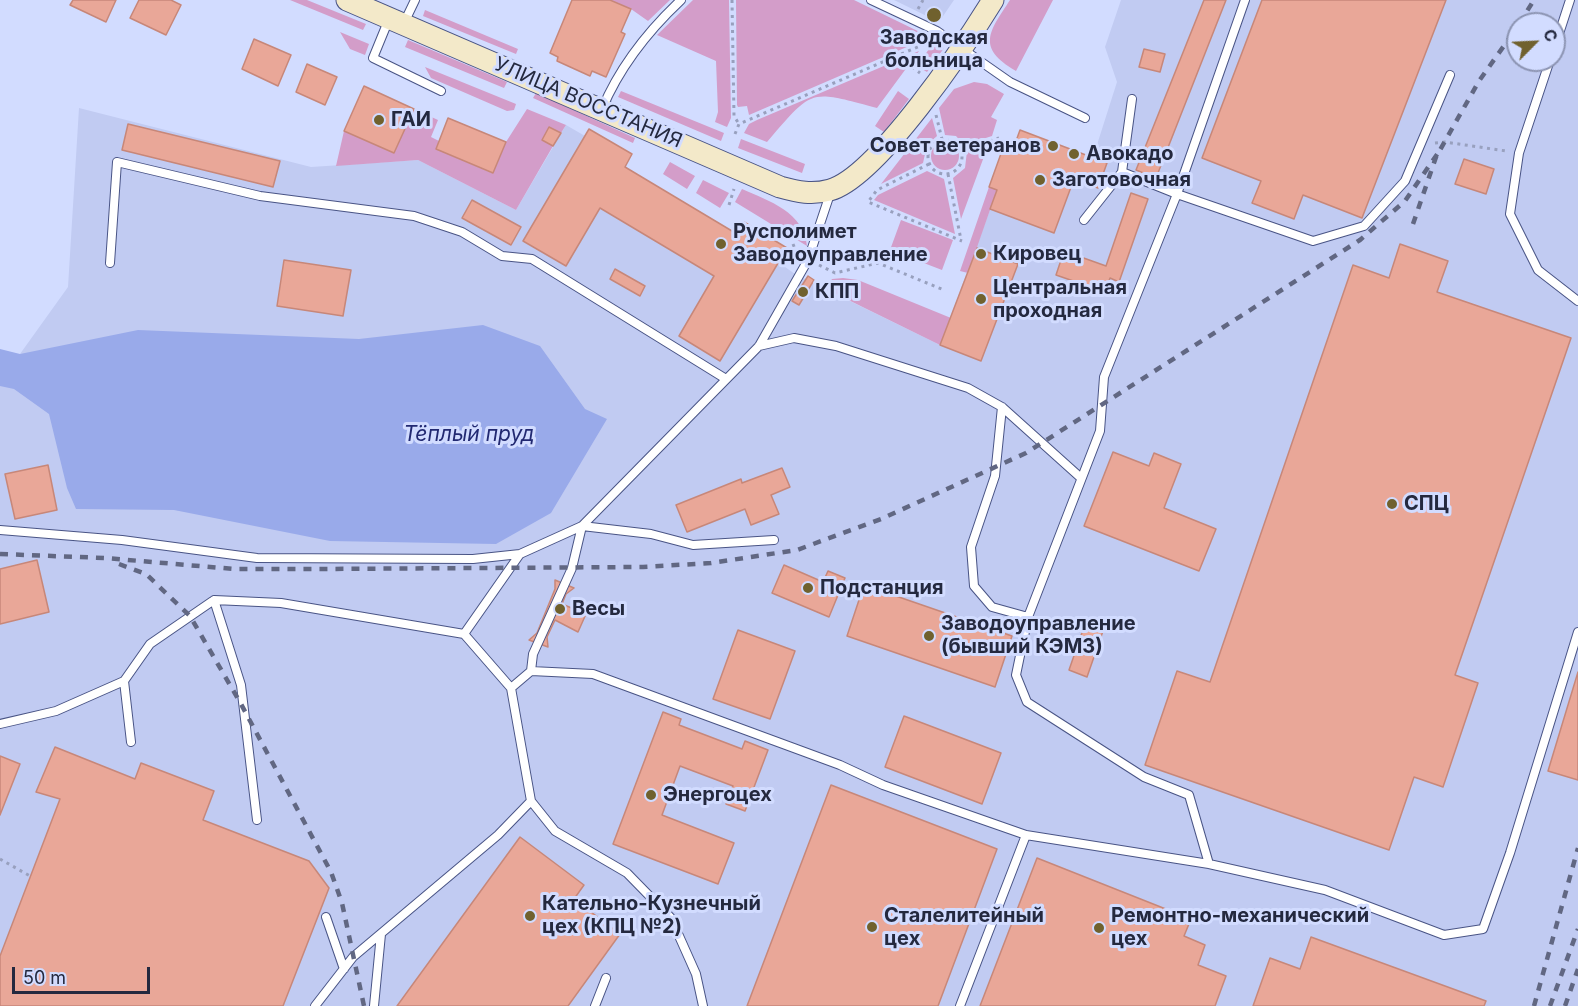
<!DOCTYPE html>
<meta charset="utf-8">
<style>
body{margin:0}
#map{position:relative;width:1578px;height:1006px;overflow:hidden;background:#d2dcff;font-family:Inter,sans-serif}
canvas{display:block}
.north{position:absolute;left:1506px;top:12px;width:60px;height:60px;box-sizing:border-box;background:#d2dcff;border:2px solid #8c94b2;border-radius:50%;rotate:66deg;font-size:16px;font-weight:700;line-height:24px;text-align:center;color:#24293f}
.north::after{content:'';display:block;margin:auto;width:21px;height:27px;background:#70612e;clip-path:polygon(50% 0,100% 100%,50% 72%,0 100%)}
.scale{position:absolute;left:12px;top:967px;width:138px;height:27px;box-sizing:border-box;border:3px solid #24293f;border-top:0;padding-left:8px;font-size:18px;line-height:21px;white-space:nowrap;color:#24293f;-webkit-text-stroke:4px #d2dcff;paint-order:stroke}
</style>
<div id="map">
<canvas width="1578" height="1006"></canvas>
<div class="north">С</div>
<div class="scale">50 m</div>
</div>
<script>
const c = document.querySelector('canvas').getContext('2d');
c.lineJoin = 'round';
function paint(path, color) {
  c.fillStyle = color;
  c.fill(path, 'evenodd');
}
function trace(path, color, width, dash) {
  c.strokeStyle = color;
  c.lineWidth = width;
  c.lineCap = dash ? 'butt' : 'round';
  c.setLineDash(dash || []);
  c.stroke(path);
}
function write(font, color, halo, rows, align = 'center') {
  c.font = font + ' Inter,sans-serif';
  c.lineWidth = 6;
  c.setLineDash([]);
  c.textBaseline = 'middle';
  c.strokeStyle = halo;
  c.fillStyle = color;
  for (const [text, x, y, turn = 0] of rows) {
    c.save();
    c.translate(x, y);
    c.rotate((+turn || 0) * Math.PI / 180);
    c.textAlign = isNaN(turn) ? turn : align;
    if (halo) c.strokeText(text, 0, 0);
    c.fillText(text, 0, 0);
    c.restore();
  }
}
paint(new Path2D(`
 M 894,0 L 954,0 L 939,22 Z
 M 1121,0 L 1578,0 L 1578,1006 L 0,1006 L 0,359 L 20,354 L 68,287 L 79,108 L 311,167 L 418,160 L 516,210 L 566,125 L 585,136 L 589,129 L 632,154 L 625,167 L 738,234 L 795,274 L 805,279 L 808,276 L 814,280 L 813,283 L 940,345 L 997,191 L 989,187 L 1003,148 L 1012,152 L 1020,130 L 1085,155 L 1095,151 L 1117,82 L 1105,47 ZM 1518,24 L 1554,24 L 1554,60 L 1518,60 Z`), '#c1cbf2');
paint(new Path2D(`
 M 290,0 L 307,0 L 366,24 L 363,30 Z
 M 610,0 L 670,0 L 648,21 L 631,9 Z
 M 693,0 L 729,0 L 731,118 L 727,127 L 715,122 L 718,112 L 716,61 L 657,35 Z
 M 736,0 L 854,0 L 930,37 L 749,115 L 747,106 L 738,107 L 737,105 Z
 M 1010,0 L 1053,0 L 1016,71 C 975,47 990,31 1010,0 Z
 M 425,10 L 518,49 L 516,54 L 423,16 Z
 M 340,32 L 369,44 L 365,55 L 350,49 Z
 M 408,40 L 507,82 L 504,88 L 405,47 Z
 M 938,45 L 944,48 L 927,72 L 917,66 L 929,49 Z
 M 919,51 L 877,108 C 808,90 814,88 767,142 L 744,133 L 749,124 L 757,120 Z
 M 425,67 L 516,104 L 514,110 L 507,111 L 431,78 Z
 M 974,82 L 987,84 L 1004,94 L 991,117 L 997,120 L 992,136 L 964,145 L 956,136 L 945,135 L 939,108 L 954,89 Z
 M 621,91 L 724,133 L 721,141 L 618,97 Z
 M 898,91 L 909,99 L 884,132 L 875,126 Z
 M 536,93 L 635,138 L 633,143 L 533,98 Z
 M 414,109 L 438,120 L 431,137 L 439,141 L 436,149 L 492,173 L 506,142 L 527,109 L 566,125 L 561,133 L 543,139 L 553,146 L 516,210 L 418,160 L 336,166 L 344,131 L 394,153 Z
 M 932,118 L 937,136 L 927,145 L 923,163 L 881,184 Z
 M 741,139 L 805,164 L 802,173 L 738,148 Z
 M931 156a14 14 0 1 1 28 0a14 14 0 1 1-28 0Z
 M 989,143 L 961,219 L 953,178 L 965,168 L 967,151 Z
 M 670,162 L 695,176 L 687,189 L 663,174 Z
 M 927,171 L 944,179 L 955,234 L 874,200 L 878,195 Z
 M 703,180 L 729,193 L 720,208 L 696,193 Z
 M 989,187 L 997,190 L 968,273 L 960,271 Z
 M 742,189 C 769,201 804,212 807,246 L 735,202 Z
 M 901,220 L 953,240 L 942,270 L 890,250 Z
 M 843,278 L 858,280 L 951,318 L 940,345 L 826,289 L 832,279 Z`), '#d39dc9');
paint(new Path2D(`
 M 483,325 L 540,346 L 585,409 L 607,419 L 551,513 L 496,544 L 330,541 L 174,510 L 76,509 L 67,488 L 49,414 L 14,389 L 0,386 L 0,349 L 20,354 L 138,330 L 359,339 Z`), '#99aaea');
const building = new Path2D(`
 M 73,0 L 116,0 L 106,22 L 70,5 Z
 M 139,0 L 171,0 L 181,5 L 166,35 L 130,18 Z
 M 572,0 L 610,0 L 631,9 L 621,32 L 625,34 L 606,77 L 592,71 L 590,76 L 557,61 L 558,57 L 550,53 Z
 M 1204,0 L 1226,0 L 1156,178 L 1136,170 Z
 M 1262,0 L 1446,0 L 1362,218 L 1303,195 L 1294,219 L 1252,203 L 1261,181 L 1202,158 Z
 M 254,39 L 291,55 L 278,86 L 242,69 Z
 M 1144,49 L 1165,54 L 1160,72 L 1139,67 Z
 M 307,64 L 337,77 L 325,105 L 296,92 Z
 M 364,86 L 414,109 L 394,153 L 344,131 Z
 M 448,118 L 506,142 L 493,173 L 436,149 Z
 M 128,124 L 280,161 L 273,187 L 122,150 Z
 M 549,127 L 561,133 L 553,146 L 542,140 Z
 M 589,129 L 632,154 L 625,167 L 737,234 L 744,222 L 787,248 L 720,361 L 679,336 L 714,276 L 600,208 L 566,266 L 523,241 Z
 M 1020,130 L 1107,163 L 1098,188 L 1074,179 L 1054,233 L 990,209 L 997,190 L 989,187 L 1003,148 L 1012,152 Z
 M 1464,159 L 1494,169 L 1486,194 L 1455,184 Z
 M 1131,193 L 1148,199 L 1119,282 L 1110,278 L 1105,292 L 1056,275 L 1064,251 L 1106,266 Z
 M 472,200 L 521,227 L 511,245 L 462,218 Z
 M 1400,244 L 1448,261 L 1437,292 L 1571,338 L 1455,675 L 1478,683 L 1443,787 L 1414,777 L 1389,850 L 1145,765 L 1177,671 L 1210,682 L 1353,265 L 1389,278 Z
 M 977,248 L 1018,264 L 981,361 L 940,345 Z
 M 284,260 L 351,270 L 343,316 L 277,306 Z
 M 615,269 L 645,286 L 640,296 L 610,279 Z
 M 808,276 L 814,280 L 799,305 L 792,301 Z
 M 1113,452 L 1149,466 L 1154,453 L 1181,464 L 1164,508 L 1216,529 L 1199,571 L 1084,526 Z
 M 48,465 L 57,510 L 15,519 L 5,474 Z
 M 782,468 L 790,487 L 771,495 L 779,514 L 751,525 L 745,509 L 687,532 L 676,505 L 741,479 L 742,483 Z
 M 37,560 L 49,612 L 0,624 L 0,569 Z
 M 784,565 L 823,582 L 828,571 L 845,578 L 829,617 L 772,593 Z
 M 555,580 L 574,588 L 566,594 L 562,604 L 586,614 L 578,632 L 555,620 L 547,637 L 548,647 L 529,640 L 537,633 L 555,589 Z
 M 864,585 L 1012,636 L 995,687 L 847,636 Z
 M 1085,624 L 1103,631 L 1087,677 L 1069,670 Z
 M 738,630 L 795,651 L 770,719 L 713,699 Z
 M 1578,672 L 1578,780 L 1548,771 Z
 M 663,712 L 681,719 L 679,725 L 742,749 L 745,741 L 768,750 L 745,811 L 726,804 L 733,786 L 680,766 L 662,815 L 734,843 L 718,884 L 613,844 Z
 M 904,716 L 1001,753 L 982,804 L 885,767 Z
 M 55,747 L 135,779 L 141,763 L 214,791 L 203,820 L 309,861 L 329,888 L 283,1006 L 0,1006 L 0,956 L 60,799 L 36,792 Z
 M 0,756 L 20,764 L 0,815 Z
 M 831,785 L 997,849 L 938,1006 L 747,1006 Z
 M 520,837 L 584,885 L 574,899 L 620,934 L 568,1006 L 397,1006 Z
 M 1037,858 L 1191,919 L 1184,936 L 1205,945 L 1198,965 L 1226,976 L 1215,1006 L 980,1006 Z
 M 1311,937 L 1486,1001 L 1484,1006 L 1253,1006 L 1270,958 L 1300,969 Z`);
paint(building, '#e9a798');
trace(building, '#c78779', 1.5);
const lane = new Path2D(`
 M 871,0 L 937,31 L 1010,82 L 1085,118
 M 389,19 L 373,58 L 441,91
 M 404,23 L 415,0
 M 1554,49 L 1570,0
 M 1550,60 L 1519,153 L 1510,214 L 1538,270 L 1578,301
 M 602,109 C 620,66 648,31 681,0
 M 1122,172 L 1177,194 L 1313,241 L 1364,226 L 1405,181 L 1450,75
 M 1084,220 L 1122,172 L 1132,99
 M 110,263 L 117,162 L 260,196 L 414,216 L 462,232 L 502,256 L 532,259 L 726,379
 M 759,346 L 794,338 L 836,346 L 968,388 L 1002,407 L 1081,478
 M 1002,407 L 995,476 L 971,547 L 974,586 L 992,607 L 1028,617
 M 0,530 L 122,540 L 257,558 L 473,559 L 520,554
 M 214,600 L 241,685 L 257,820
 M 464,634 L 511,688
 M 531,671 L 593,674 L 840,765 L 883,785 L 1026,835 L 1209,864 L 1325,890 L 1444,935 L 1483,929 L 1510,853 L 1578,632
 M 124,681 L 131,742
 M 0,724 L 56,711 L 124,681 L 150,644 L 214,600 L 281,603 L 464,634 L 520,554 L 582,526 L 759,346 L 808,260 L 830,194
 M 531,801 L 555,831 L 627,873 L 671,918 L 696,974 L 703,1006
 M 1209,864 L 1189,795 L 1144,777 L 1027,702 L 1016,675 L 1028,617 L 1100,431 L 1104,377 L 1177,194 L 1245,0
 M 326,917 L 344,969
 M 315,1006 L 353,957 L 498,835 L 531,801 L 511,688 L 531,671 L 533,654 L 572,568 L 582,526 L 651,534 L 693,545 L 774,540
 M 374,1006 L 381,934
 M 595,1006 L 606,978
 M 960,1006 L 1026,835`);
const secondary = new Path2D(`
 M 347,0 L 780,187 C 798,192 812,195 830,190 C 877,177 966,44 993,0`);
trace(lane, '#495485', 10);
trace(secondary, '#495485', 23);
trace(new Path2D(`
 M 732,0 L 734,116 L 739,124
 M 918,9 L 923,0
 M 912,67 L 920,73
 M 936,115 L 942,139
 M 735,134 L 739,124 L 929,42
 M928 157a17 17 0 1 1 34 0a17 17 0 1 1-34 0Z
 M 1435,143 L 1445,142 L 1506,151
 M 961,150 L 999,138
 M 929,164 L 877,190 L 868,202 L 962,241
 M 948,174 L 961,240
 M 729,205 L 734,189
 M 793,244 L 797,254
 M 819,265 L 835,273 L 878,263 L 944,290
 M 0,859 L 30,876`), '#98a0be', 3, [3, 4.5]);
trace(lane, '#fff', 8);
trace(secondary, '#f3e9c9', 21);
trace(new Path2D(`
 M 1519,24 L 1534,0
 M 1413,224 L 1436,157 L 1479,81 L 1518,26
 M 0,554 L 105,558 L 234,569 L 320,569 L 643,567 L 711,563 L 797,550 L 881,519 L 1026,453 L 1360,240 L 1405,201 L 1440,150
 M 119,564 L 146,574 L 190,616 L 241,704 L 331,872 L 342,903 L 364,1006
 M 1534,1006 L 1578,848
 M 1550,1006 L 1578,929
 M 1565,1006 L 1578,969`), '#616782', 4.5, [8, 8]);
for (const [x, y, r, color] of [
 [934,15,8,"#70612e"],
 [379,120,6,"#70612e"],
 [1053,146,6,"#70612e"],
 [1074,154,6,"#70612e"],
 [1040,180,6,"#70612e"],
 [721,244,6,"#70612e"],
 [981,254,6,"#70612e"],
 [803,292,6,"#70612e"],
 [981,299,6,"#70612e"],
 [1392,504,6,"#70612e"],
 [808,588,6,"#70612e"],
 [560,609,6,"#70612e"],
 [929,636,6,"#70612e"],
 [651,795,6,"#70612e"],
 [530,916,6,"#70612e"],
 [872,927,6,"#70612e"],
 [1099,928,6,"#70612e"]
]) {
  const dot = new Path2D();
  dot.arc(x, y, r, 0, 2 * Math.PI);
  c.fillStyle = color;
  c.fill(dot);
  trace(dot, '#d2dcff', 2);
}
write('bold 20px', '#24293f', '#d2dcff', [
 ["Заводская",934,38,"center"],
 ["больница",934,61,"center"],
 ["ГАИ",391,120],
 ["Совет ветеранов",1041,146,"right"],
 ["Авокадо",1086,154],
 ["Заготовочная",1052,180],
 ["Русполимет",733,232],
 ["Заводоуправление",733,255],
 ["Кировец",993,254],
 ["Центральная",993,288],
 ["проходная",993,311],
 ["КПП",815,292],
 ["СПЦ",1404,504],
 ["Подстанция",820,588],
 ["Весы",572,609],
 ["Заводоуправление",941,624],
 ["(бывший КЭМЗ)",941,647],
 ["Энергоцех",663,795],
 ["Кательно-Кузнечный",542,904],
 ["цех (КПЦ №2)",542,927],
 ["Сталелитейный",884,916],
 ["цех",884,939],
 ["Ремонтно-механический",1111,916],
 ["цех",1111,939]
], 'left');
write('20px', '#24293f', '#d2dcff', [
 ["УЛИЦА ВОССТАНИЯ",588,103,23]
]);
write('italic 21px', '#222972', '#d2dcff', [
 ["Тёплый пруд",469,435]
]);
</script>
